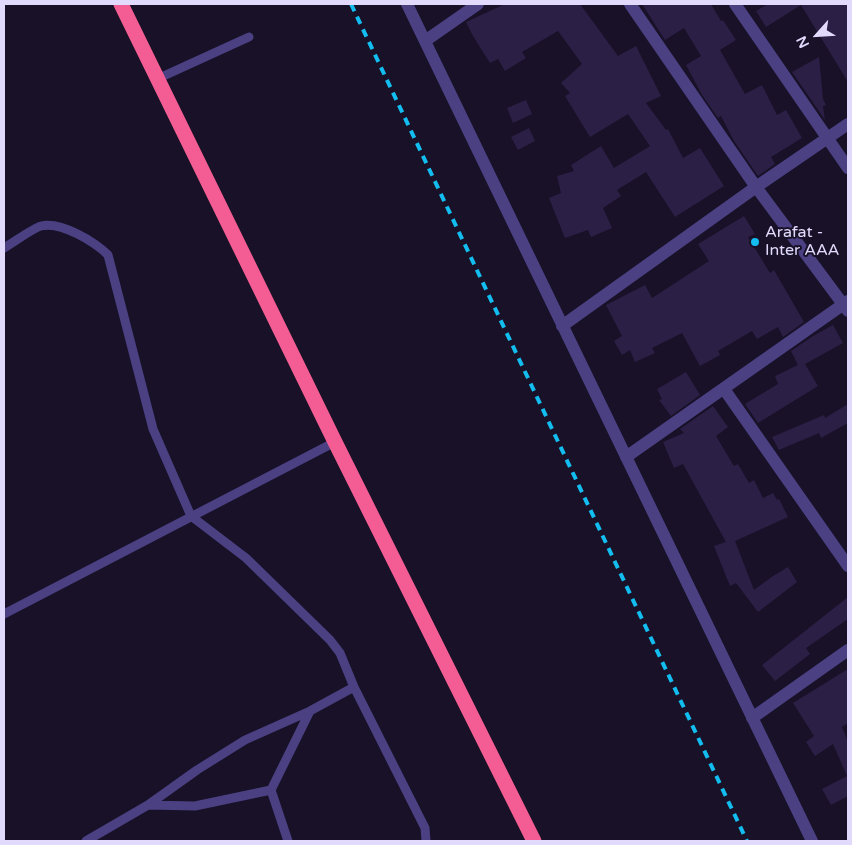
<!DOCTYPE html>
<style>
body{margin:0}
#map{position:relative;width:852px;height:845px;overflow:hidden;background:#181127;font-family:"Varela Round",sans-serif}
canvas{display:block}
.frame{position:absolute;inset:0;border:5px solid #e2dafc;pointer-events:none}
.north{position:absolute;left:792px;top:10px;width:50px;height:50px;-webkit-text-stroke:4px #181127;paint-order:stroke;rotate:244deg;font-size:14px;font-weight:700;line-height:20px;text-align:center;color:#e2dafc}
.north::after{content:'';display:block;margin:auto;width:18px;height:22px;background:#e2dafc;clip-path:polygon(50% 0,100% 100%,50% 72%,0 100%)}
</style>
<div id="map">
<canvas width="852" height="845"></canvas>
<div class="frame"></div>
<div class="north">N</div>
</div>
<script>
const c = document.querySelector('canvas').getContext('2d');
c.lineJoin = 'round';
function paint(path, color) {
  c.fillStyle = color;
  c.fill(path, 'evenodd');
}
function trace(path, color, width, dash) {
  c.strokeStyle = color;
  c.lineWidth = width;
  c.lineCap = dash ? 'butt' : 'round';
  c.setLineDash(dash || []);
  c.stroke(path);
}
function write(font, color, halo, rows, align = 'center') {
  c.font = font + ' "Varela Round",sans-serif';
  c.lineWidth = 4;
  c.setLineDash([]);
  c.textBaseline = 'middle';
  c.strokeStyle = halo;
  c.fillStyle = color;
  for (const [text, x, y, turn = 0] of rows) {
    c.save();
    c.translate(x, y);
    c.rotate((+turn || 0) * Math.PI / 180);
    c.textAlign = isNaN(turn) ? turn : align;
    if (halo) c.strokeText(text, 0, 0);
    c.fillText(text, 0, 0);
    c.restore();
  }
}
paint(new Path2D(`
 M 505,4 L 580,4 L 618,56 L 636,46 L 661,96 L 646,103 L 666,130 L 668,129 L 683,158 L 700,148 L 724,186 L 675,217 L 646,172 L 617,190 L 621,196 L 603,208 L 612,228 L 591,237 L 588,230 L 565,238 L 549,198 L 561,193 L 557,176 L 574,171 L 571,165 L 601,146 L 614,168 L 650,146 L 628,114 L 590,137 L 565,96 L 570,93 L 561,83 L 582,64 L 558,31 L 522,52 L 526,58 L 505,71 L 498,59 L 490,63 L 473,36 L 466,22 Z
 M 642,4 L 711,4 L 721,21 L 723,20 L 736,40 L 720,50 L 745,94 L 762,85 L 777,115 L 786,110 L 802,138 L 771,157 L 775,164 L 758,176 L 734,141 L 721,116 L 718,118 L 702,95 L 686,65 L 701,56 L 684,28 L 665,40 Z
 M 768,4 L 848,4 L 848,82 L 801,5 L 766,27 L 756,11 Z
 M 819,57 L 823,99 L 826,105 L 823,106 L 825,120 L 792,72 Z
 M 526,100 L 532,114 L 513,123 L 507,108 Z
 M 529,128 L 535,141 L 518,150 L 511,137 Z
 M 744,216 L 755,234 L 748,237 L 770,273 L 774,270 L 804,322 L 783,337 L 778,327 L 757,339 L 752,331 L 718,351 L 720,355 L 700,366 L 682,333 L 652,348 L 655,353 L 635,362 L 630,350 L 622,355 L 614,341 L 622,336 L 606,305 L 645,285 L 652,298 L 709,261 L 698,244 Z
 M 833,325 L 843,343 L 805,364 L 818,386 L 758,423 L 745,404 L 778,384 L 775,376 L 798,365 L 791,351 L 813,336 Z
 M 686,372 L 700,395 L 671,416 L 659,400 L 662,399 L 657,389 Z
 M 848,404 L 848,423 L 821,438 L 819,433 L 779,450 L 772,437 L 824,415 L 825,418 Z
 M 713,406 L 728,427 L 716,436 L 734,466 L 738,464 L 749,483 L 754,480 L 763,498 L 773,493 L 777,500 L 779,499 L 788,517 L 735,541 L 754,590 L 773,576 L 788,567 L 797,582 L 758,612 L 736,583 L 730,586 L 714,546 L 726,542 L 683,464 L 674,468 L 663,442 L 684,433 L 680,429 Z
 M 848,597 L 848,619 L 806,648 L 810,654 L 775,681 L 762,665 Z
 M 848,669 L 848,723 L 842,727 L 848,742 L 848,796 L 831,805 L 822,789 L 847,776 L 833,744 L 815,756 L 806,742 L 814,736 L 793,703 Z`), '#2c1f46');
trace(new Path2D(`
 M 157,79 L 249,37
 M 4,248 C 13,243 33,228 41,226 C 61,221 95,242 108,255 L 153,429 L 191,516 L 246,558 L 330,640 L 340,653 L 354,687 L 425,828 L 426,841
 M 4,614 L 335,442
 M 271,790 L 310,711
 M 148,805 L 195,806 L 271,790 L 288,841
 M 86,841 L 148,805 L 197,770 L 245,740 L 310,711 L 354,687`), '#4b4082', 9);
trace(new Path2D(`
 M 407,4 L 812,841
 M 630,4 L 756,187 L 848,311
 M 735,4 L 848,168
 M 425,41 L 478,4
 M 562,326 L 756,187 L 848,124
 M 724,389 L 848,566
 M 626,457 L 848,301
 M 752,718 L 848,650`), '#4b4082', 12);
trace(new Path2D(`
 M 121,4 L 335,442 L 534,841`), '#f45d93', 15);
trace(new Path2D(`
 M 351,4 L 747,841`), '#13bdef', 4, [8, 6]);
for (const [x, y, r, color] of [
 [755,242,5,"#13bdef"]
]) {
  const dot = new Path2D();
  dot.arc(x, y, r, 0, 2 * Math.PI);
  c.fillStyle = color;
  c.fill(dot);
  trace(dot, '#181127', 2);
}
write('16px', '#e2dafc', '#181127', [
 ["Arafat -",765,233],
 ["Inter AAA",765,251]
], 'left');
</script>
